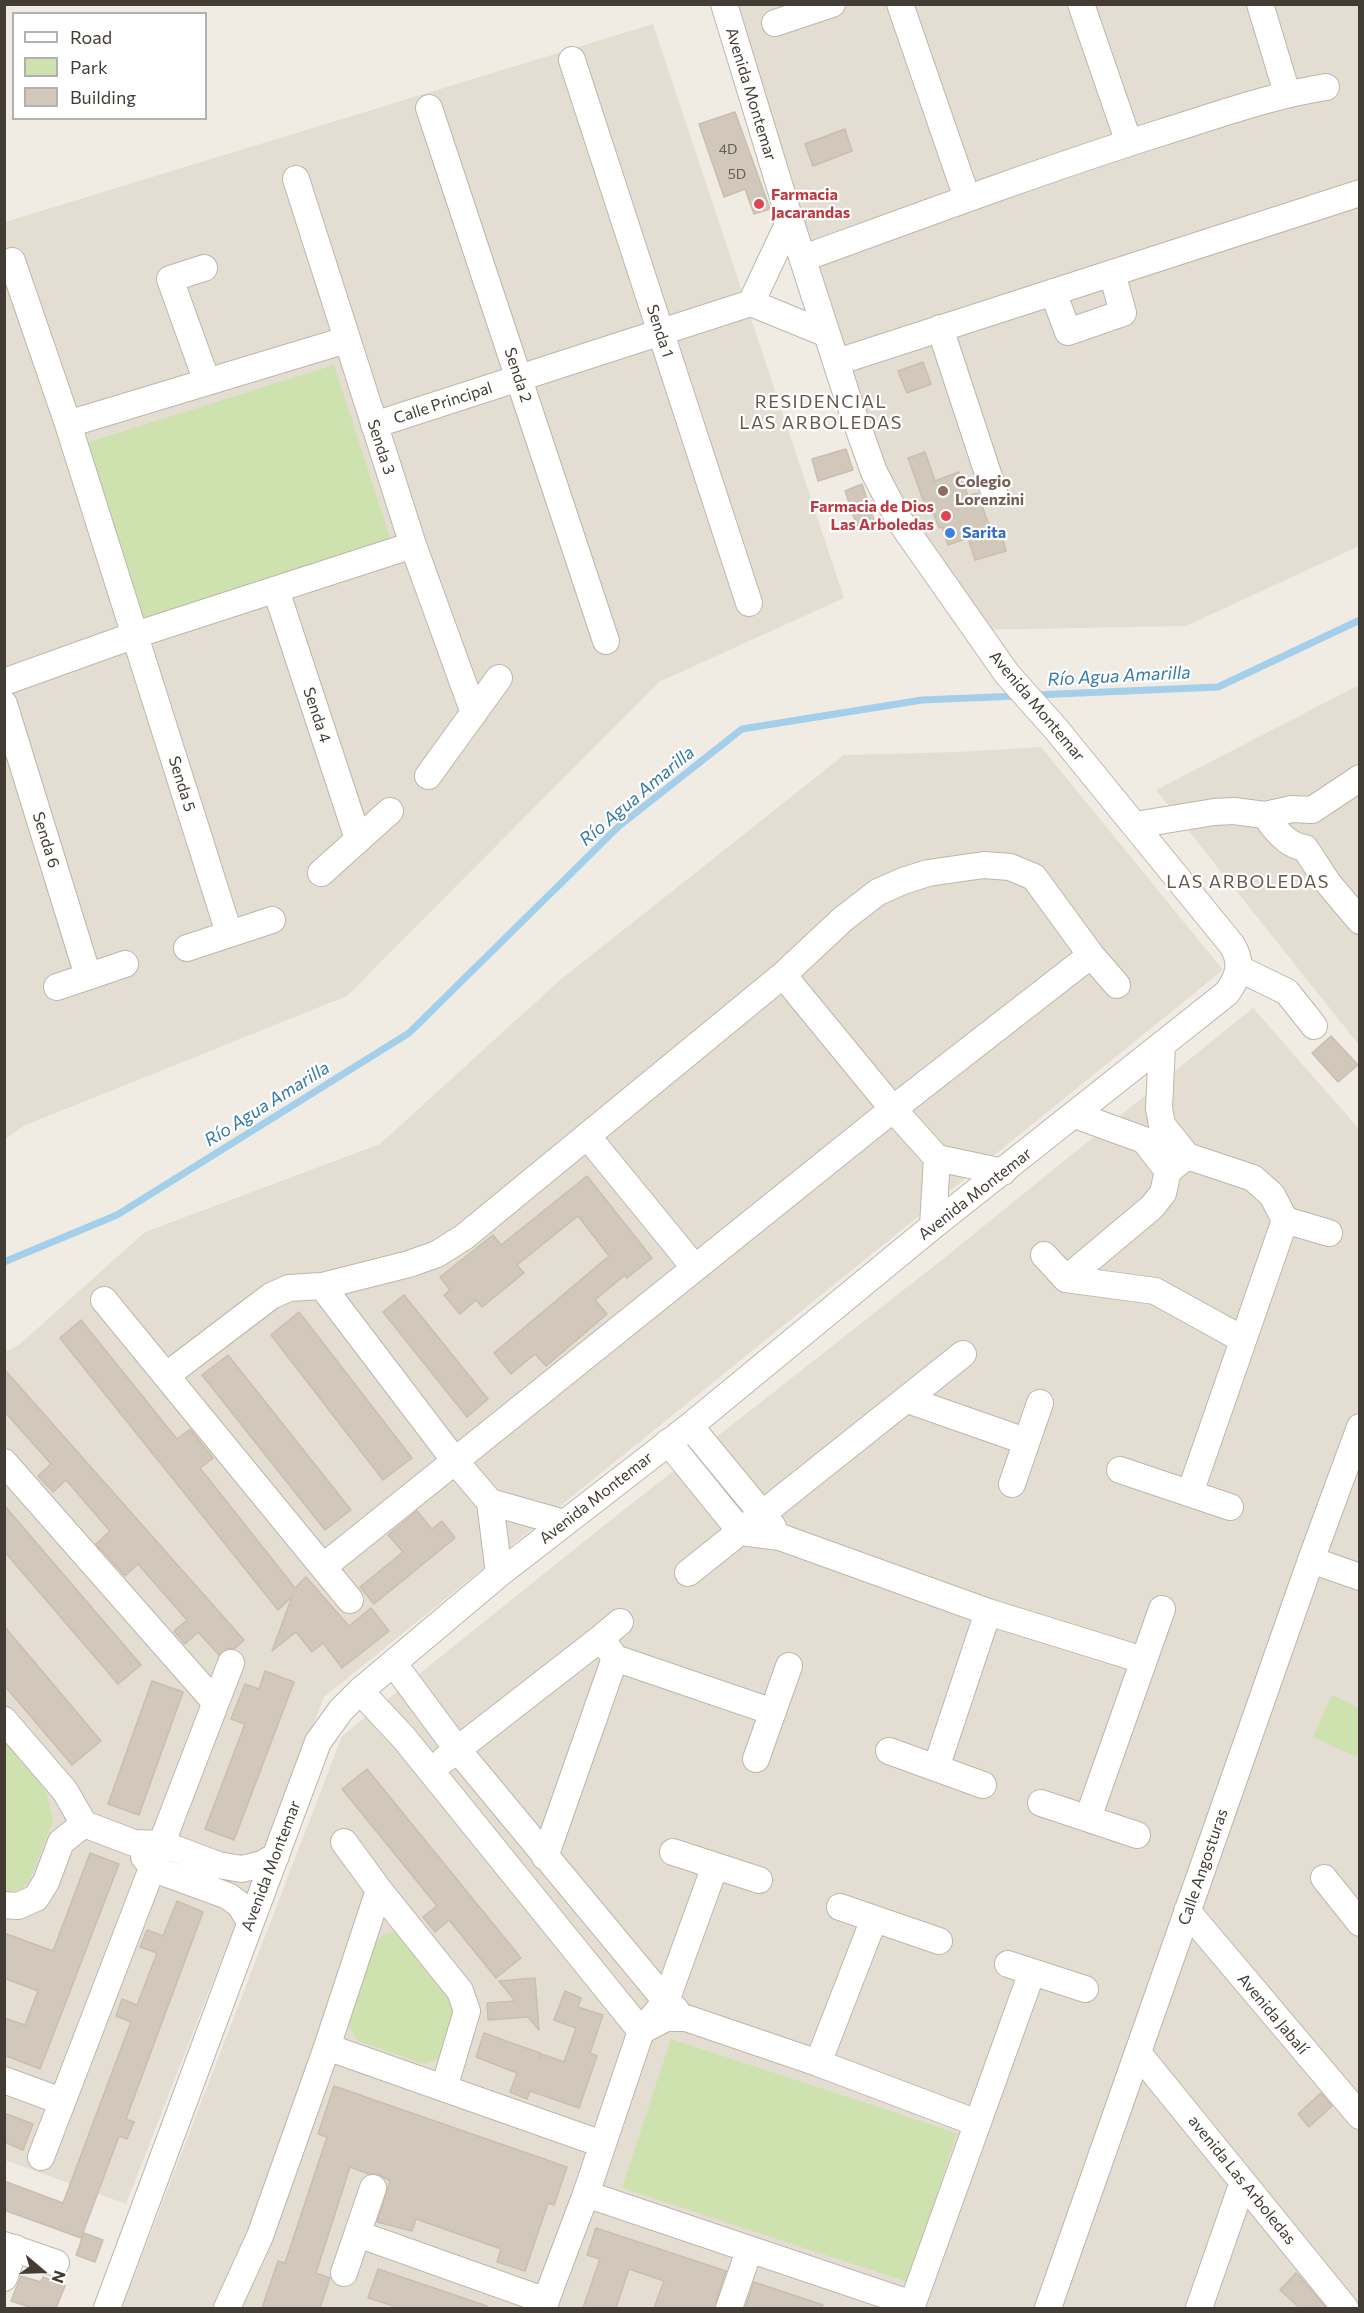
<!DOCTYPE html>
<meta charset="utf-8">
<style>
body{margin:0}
#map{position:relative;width:1364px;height:2313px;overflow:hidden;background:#f0ece3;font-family:Commissioner,sans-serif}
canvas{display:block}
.frame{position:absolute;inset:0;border:6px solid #423c34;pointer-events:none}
.legend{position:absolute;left:12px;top:12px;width:195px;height:108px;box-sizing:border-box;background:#fff;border:2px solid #b3b1ae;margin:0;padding:8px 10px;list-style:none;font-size:18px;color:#423c34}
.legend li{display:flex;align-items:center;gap:12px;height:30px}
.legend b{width:30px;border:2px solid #b3b1ae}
.north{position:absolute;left:12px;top:2241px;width:60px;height:60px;-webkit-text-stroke:4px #fff;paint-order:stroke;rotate:109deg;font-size:16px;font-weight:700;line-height:24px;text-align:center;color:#423c34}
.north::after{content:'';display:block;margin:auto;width:21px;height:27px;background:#423c34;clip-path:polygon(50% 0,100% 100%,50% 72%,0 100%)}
</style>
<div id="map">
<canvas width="1364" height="2313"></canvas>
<div class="frame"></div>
<ul class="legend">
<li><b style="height:8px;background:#fff"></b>Road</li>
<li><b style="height:16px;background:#cde2af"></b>Park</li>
<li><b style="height:16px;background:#d1c7ba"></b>Building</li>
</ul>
<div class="north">N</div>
</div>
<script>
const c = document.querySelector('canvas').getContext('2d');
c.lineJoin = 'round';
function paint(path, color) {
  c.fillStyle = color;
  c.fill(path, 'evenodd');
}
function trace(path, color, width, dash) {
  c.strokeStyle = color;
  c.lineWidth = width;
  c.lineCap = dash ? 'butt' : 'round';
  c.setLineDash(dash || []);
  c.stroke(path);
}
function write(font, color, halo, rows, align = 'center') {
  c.font = font + ' Commissioner,sans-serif';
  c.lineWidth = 4.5;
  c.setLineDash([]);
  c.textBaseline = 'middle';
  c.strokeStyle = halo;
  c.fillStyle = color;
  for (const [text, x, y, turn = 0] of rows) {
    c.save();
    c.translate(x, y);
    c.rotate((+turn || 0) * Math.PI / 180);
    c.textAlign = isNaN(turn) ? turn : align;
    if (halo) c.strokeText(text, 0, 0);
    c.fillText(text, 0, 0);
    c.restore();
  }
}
paint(new Path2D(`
 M 734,5 L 1357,5 L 1360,6 L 1359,546 L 1186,626 L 975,630 L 879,469 Z
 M 653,24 L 844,598 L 659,682 L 347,996 L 23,1126 L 5,1139 L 5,222 Z
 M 1359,685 L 1359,1045 L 1156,790 Z
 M 1041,747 L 1223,970 L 324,1697 L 126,2204 L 5,2160 L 5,1352 L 19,1345 L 145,1232 L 380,1144 L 559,981 L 844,755 L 958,752 Z
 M 1253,1008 L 1359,1129 L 1359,2308 L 122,2308 L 342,1736 L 606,1524 L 943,1259 Z`), '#e4ddd2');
paint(new Path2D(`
 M 334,365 L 390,538 L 137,626 L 80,445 Z
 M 1332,1695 L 1359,1708 L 1359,1758 L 1313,1737 Z
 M 4,1735 L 46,1792 L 53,1820 L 30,1880 L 23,1888 L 6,1892 L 4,1891 Z
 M 395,1932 L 407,1940 L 453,1996 L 456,2011 L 441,2058 L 424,2064 L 358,2041 L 347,2023 L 371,1949 L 383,1935 Z
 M 671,2039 L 957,2133 L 908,2282 L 622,2188 Z`), '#cde2af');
trace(new Path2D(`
 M 1035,695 L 1218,687 L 1360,620
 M 4,1262 L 117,1215 L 409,1033 L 619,826 L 742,729 L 922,700 L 1018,696`), '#a3cfea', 7);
const building = new Path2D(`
 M 735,112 L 770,209 L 754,214 L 745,189 L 724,197 L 699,124 Z
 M 845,129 L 852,151 L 813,166 L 805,144 Z
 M 923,362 L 931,384 L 907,393 L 898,371 Z
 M 846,449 L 853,470 L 818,481 L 812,459 Z
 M 925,452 L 935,481 L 959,472 L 968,496 L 977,493 L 993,535 L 1001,533 L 1006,551 L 975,560 L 968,538 L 948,545 L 942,527 L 939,528 L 932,509 L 927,511 L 908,458 Z
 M 862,484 L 874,520 L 857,526 L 845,491 Z
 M 1331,1036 L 1358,1065 L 1338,1082 L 1312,1053 Z
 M 587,1176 L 652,1258 L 627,1278 L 625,1275 L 595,1300 L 607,1314 L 546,1366 L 535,1354 L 511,1374 L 494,1353 L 609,1256 L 578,1216 L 517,1265 L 524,1273 L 482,1307 L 476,1300 L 460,1314 L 444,1295 L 450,1290 L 440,1277 L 493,1235 L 501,1245 Z
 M 404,1295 L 488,1399 L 467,1417 L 383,1312 Z
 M 299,1312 L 412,1458 L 383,1480 L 271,1335 Z
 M 81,1320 L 177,1439 L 190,1429 L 213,1458 L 200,1468 L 295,1588 L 306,1577 L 349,1626 L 371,1608 L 389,1631 L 342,1668 L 323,1643 L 312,1652 L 296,1632 L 272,1651 L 292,1597 L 278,1610 L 60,1338 Z
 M 228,1355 L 351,1510 L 325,1530 L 202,1375 Z
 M 4,1369 L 244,1640 L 234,1649 L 228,1648 L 219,1655 L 198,1632 L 185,1644 L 174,1631 L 187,1620 L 138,1564 L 125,1576 L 96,1544 L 110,1531 L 66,1480 L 53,1492 L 38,1476 L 51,1464 L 4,1411 Z
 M 4,1505 L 141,1665 L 118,1684 L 4,1551 Z
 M 417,1511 L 432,1529 L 442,1521 L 455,1538 L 374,1604 L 360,1587 L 403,1552 L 388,1535 Z
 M 4,1626 L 101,1741 L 72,1765 L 4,1685 Z
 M 265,1671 L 294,1682 L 234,1840 L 205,1829 L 245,1724 L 231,1719 L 245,1684 L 259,1689 Z
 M 152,1681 L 183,1692 L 139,1815 L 108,1804 Z
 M 367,1769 L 521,1958 L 496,1978 L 449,1920 L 435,1932 L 423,1917 L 437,1906 L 342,1789 Z
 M 90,1853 L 119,1864 L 40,2069 L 4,2055 L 4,2018 L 25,2025 L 38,1991 L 4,1978 L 4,1933 L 53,1951 Z
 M 177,1901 L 203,1912 L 126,2119 L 134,2122 L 127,2139 L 119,2136 L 81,2238 L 4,2210 L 4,2181 L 63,2203 L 131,2022 L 116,2016 L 122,1999 L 137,2005 L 157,1953 L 140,1947 L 147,1930 L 163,1936 Z
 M 535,1978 L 539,2030 L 528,2017 L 488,2020 L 487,2003 L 515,2001 L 499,1981 Z
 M 565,1991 L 581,1998 L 578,2007 L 603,2015 L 590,2053 L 597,2056 L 579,2108 L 530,2091 L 527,2099 L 510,2092 L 517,2073 L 476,2057 L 484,2033 L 540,2053 L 540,2057 L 542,2054 L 564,2062 L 576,2028 L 554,2020 Z
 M 334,2086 L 567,2167 L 554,2205 L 548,2203 L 525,2271 L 497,2262 L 501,2249 L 416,2219 L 412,2231 L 377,2222 L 390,2181 L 378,2174 L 369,2174 L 350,2167 L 316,2273 L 330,2278 L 320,2308 L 262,2308 L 278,2261 L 285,2263 L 327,2137 L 318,2134 Z
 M 1321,2093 L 1332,2106 L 1309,2127 L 1298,2114 Z
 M 4,2113 L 33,2124 L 23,2150 L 4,2142 Z
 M 596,2228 L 726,2271 L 714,2308 L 654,2308 L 664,2281 L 629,2269 L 616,2308 L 583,2308 L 600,2259 L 587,2255 Z
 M 84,2233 L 103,2240 L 95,2262 L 76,2255 Z
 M 378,2269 L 487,2306 L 486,2308 L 400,2308 L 368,2298 Z
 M 1296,2273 L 1301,2278 L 1326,2308 L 1300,2308 L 1280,2290 Z
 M 21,2276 L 41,2282 L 43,2277 L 65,2286 L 56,2308 L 32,2308 L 11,2301 Z
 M 754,2282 L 823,2305 L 822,2308 L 745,2308 Z`);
paint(building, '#d1c7ba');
trace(building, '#cbbeae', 1.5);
const minor = new Path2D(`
 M 900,4 L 967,198
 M 1081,4 L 1129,143
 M 1260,4 L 1287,93
 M 775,23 L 832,4
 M 572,60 L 749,603
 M 429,108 L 606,641
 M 296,179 L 413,545 L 474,713
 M 804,258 C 922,215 1040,171 1160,133 C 1215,116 1269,96 1326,87
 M 12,261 L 68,424 L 229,933
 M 204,268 L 170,279 L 207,382
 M 1053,292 L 1068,332 L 1123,313 L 1112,273
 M 751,303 L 790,220
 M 940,328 L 994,492
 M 837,362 L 1360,193
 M 68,424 L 346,340
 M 374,425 L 751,303 L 827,334
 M 276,590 L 358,839
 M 4,682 L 135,635 L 413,545
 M 4,704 L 88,976
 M 428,776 L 499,678
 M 1265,815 C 1274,829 1288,846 1305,848 L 1328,883 L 1360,921
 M 1135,825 L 1214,812 L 1234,811 L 1265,815 L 1292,809 L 1312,810 L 1360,778
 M 321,873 L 390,811
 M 187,948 L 272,920
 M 1240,969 L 1287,992 L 1314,1026
 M 783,975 L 893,1109 L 937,1158 L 1003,1172
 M 57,987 L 125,964
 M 1162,1046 L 1159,1108 L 1162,1125 L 1187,1156 L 1253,1178 L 1272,1195 L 1285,1220 L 1190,1493
 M 1075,1115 L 1144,1140 L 1168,1171
 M 588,1137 L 695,1268
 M 1285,1220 L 1329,1233
 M 933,1226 L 937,1158
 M 1044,1255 L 1066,1279 L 1155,1291 L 1242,1339
 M 1066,1279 L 1152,1207 L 1163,1193 L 1168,1171 L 1187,1156
 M 322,1286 L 455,1461 L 490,1502 L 564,1523
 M 104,1300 L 350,1600
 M 167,1375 L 271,1296 L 289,1288 L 322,1286 L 409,1264 L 437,1254 L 464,1237 L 783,975 L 843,919 L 878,892 L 903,881 L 928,873 L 984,865 L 1010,867 L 1034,877 L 1091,955 L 1117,985
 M 908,1400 L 1025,1441
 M 690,1426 L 773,1527
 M 668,1442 L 741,1532 L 780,1537 L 988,1612 L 1143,1660
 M 4,1462 L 215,1702
 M 1120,1470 L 1230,1507
 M 1012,1484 L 1040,1403
 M 490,1502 L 499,1574
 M 1311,1560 L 1360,1577
 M 323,1567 L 893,1109 L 1091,955
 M 688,1573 L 963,1354
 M 601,1638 L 620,1622
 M 394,1664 L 457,1749 L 666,2001 L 676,2010
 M 360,1691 L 404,1738 L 641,2031 L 666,2018 L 686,2018 L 818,2063 L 977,2123
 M 4,1720 L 65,1791 L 84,1824 L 134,1843 L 163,1844 L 218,1865 L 242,1869 L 262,1864 L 276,1856
 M 889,1751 L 983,1785
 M 756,1759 L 789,1666
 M 444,1760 L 601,1638 L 615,1658 L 773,1712
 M 936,1768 L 988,1612
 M 1041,1803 L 1137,1835
 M 1088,1818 L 1162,1609
 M 344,1842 L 379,1890 L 460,1991 L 467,2011 L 444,2088
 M 673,1852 L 759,1880
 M 144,1857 L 154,1869 L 228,1896 L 240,1905 L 250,1922
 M 545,1857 L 615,1658
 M 1324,1878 L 1360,1923
 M 4,1905 L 18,1906 L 36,1898 L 46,1882 L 61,1842 L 84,1824
 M 840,1907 L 939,1941
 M 1187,1911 L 1360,2116
 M 1008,1964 L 1085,1989
 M 327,2047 L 602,2144
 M 1138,2053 L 1345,2308
 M 818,2063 L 874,1919
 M 4,2080 L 61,2101
 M 41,2157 L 231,1663
 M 586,2194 L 912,2304
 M 358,2234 L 546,2301
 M 4,2245 L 56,2263
 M 344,2273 L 373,2188
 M 4,2278 L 15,2248
 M 107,2308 L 318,1742 L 341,1710 L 360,1691 L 499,1574 L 690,1426 L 933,1226 L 1227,993 C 1239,976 1243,963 1232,945 L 1056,729 L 1007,674 L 899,520 L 874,472 L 848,399 L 790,220 L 724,4
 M 227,2308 L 260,2236 L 327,2047 L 379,1890
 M 543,2308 L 586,2194 L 641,2031 L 666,2001 L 715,1866
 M 729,2308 L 749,2251
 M 911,2308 L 1032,1972
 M 1048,2308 L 1311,1560 L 1360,1427
 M 1199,2308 L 1243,2182`);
trace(minor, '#beb6aa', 28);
trace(minor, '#fff', 26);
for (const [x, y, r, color] of [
 [759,204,6,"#e0444e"],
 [943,491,6,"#8d6e63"],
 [946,516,6,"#e0444e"],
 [950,533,6,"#3f7fe0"]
]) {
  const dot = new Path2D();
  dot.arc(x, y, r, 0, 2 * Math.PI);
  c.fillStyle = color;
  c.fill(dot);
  trace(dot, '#fff', 2);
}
write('14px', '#665f56', null, [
 ["4D",728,149],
 ["5D",737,174]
]);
write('16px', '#423c34', '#fff', [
 ["Avenida Montemar",751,94,73],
 ["Senda 1",660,331,72],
 ["Senda 2",518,375,72],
 ["Calle Principal",443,403,-18],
 ["Senda 3",381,447,72],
 ["Avenida Montemar",1037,706,50],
 ["Senda 4",317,715,72],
 ["Senda 5",182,784,73],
 ["Senda 6",46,840,73],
 ["Avenida Montemar",975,1194,-38],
 ["Avenida Montemar",596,1498,-38],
 ["Avenida Montemar",271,1866,-69],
 ["Calle Angosturas",1203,1867,-71],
 ["Avenida Jabalí",1273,2014,50],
 ["avenida Las Arboledas",1242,2180,51]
]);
write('bold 16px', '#be3a42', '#fff', [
 ["Farmacia",771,195],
 ["Jacarandas",771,213],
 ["Farmacia de Dios",934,507,"right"],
 ["Las Arboledas",934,525,"right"]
], 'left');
write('bold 16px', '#785e54', '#fff', [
 ["Colegio",955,482],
 ["Lorenzini",955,500]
], 'left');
write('bold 16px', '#366cbe', '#fff', [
 ["Sarita",962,533]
], 'left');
c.letterSpacing = '1.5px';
write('18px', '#64594c', '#fff', [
 ["RESIDENCIAL",821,402],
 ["LAS ARBOLEDAS",821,423],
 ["LAS ARBOLEDAS",1248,882]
]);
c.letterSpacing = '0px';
write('italic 18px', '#367aa4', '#fff', [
 ["Río Agua Amarilla",1119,676,-3],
 ["Río Agua Amarilla",637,796,-40],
 ["Río Agua Amarilla",267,1104,-32]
]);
</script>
